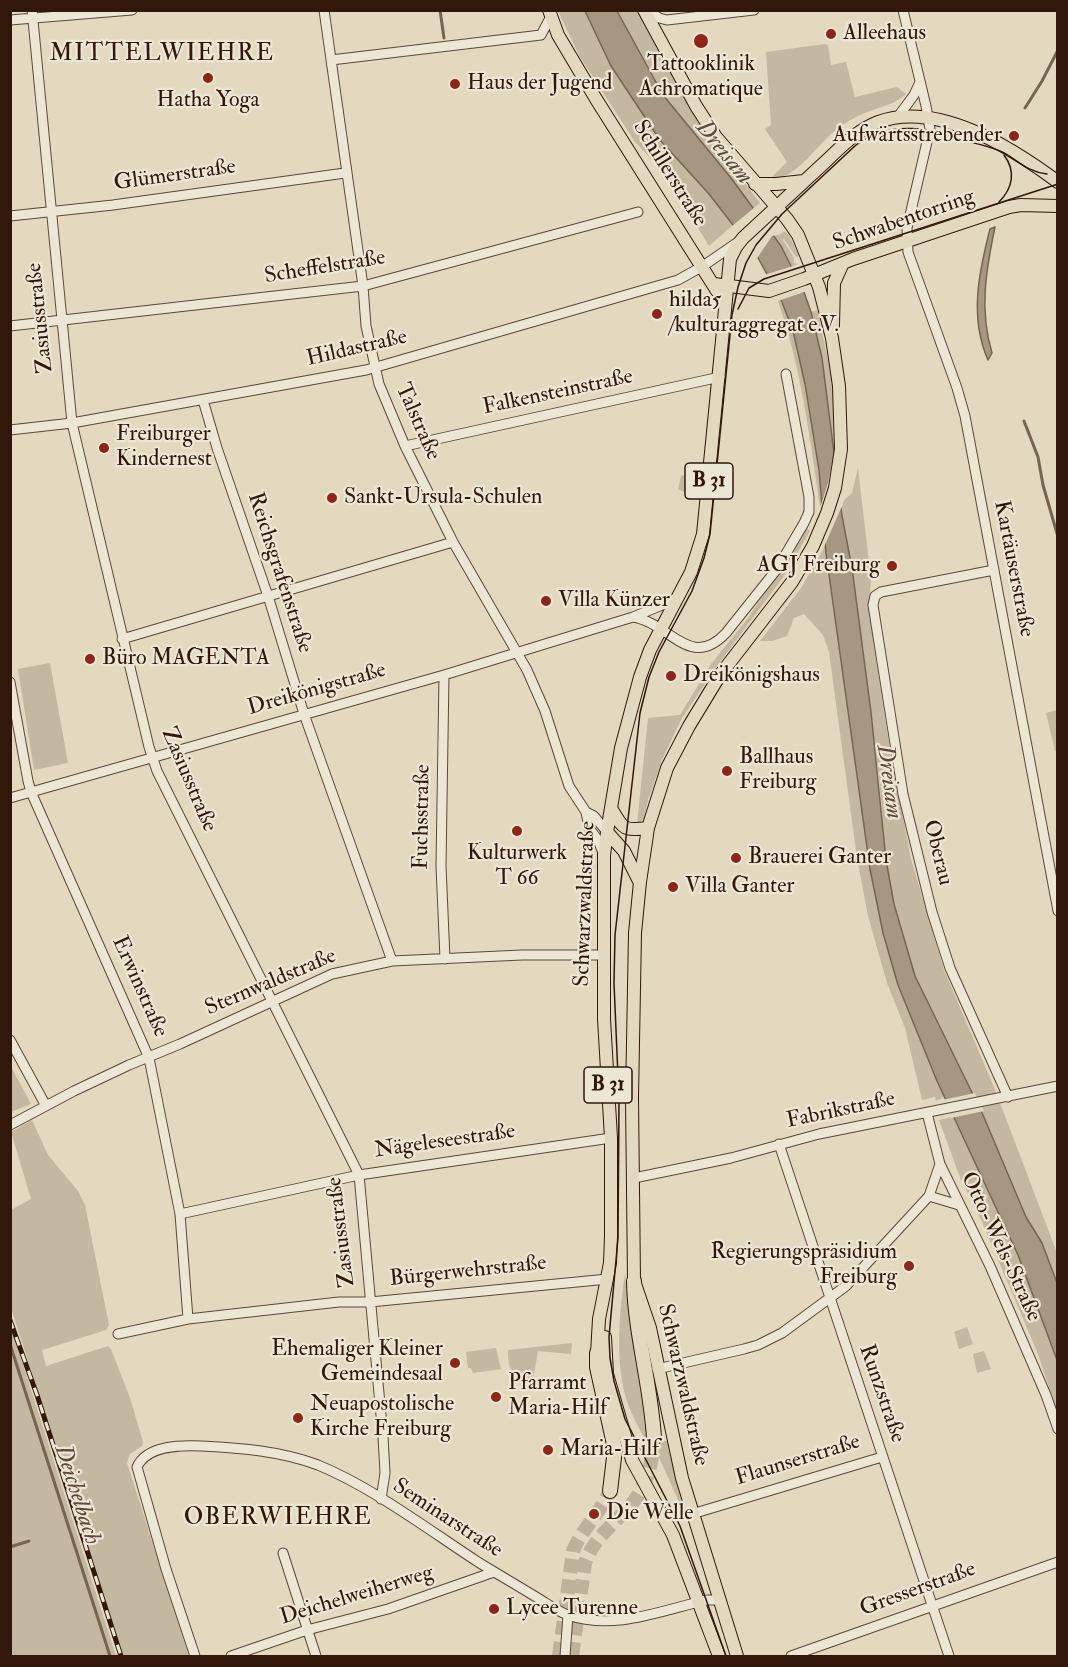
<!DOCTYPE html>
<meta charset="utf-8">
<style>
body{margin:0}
#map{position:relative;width:1068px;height:1667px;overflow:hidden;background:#e2d9bf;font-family:"IM FELL Double Pica",serif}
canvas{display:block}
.frame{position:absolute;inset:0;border:12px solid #31180b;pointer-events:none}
</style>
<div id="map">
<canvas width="1068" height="1667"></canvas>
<div class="frame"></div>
</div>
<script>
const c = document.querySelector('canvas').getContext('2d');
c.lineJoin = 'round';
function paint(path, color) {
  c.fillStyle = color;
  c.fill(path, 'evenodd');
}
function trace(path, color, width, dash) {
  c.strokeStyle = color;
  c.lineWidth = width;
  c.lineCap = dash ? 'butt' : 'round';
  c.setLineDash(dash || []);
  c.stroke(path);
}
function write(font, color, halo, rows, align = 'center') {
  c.font = font + ' "IM FELL Double Pica",serif';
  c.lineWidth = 4.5;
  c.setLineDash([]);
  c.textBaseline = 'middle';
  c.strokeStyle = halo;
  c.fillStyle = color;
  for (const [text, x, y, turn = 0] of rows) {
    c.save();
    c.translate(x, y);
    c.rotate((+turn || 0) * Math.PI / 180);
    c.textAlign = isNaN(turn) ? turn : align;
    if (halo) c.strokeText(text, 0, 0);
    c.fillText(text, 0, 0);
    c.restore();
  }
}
paint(new Path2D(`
 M 558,11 L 585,11 L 611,66 L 660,140 L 709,194 L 733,225 L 709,246 L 666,175 L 635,142 L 580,57 Z
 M 617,11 L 638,11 L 700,124 L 760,203 L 753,209 L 731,178 L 663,95 Z
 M 825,44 L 828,45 L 831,65 L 846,62 L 855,97 L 897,87 L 906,94 C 895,104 886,105 873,110 C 860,114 847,121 836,130 C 815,146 799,178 770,179 L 787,162 L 765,129 L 771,125 L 766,52 Z
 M 784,231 L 789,235 L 799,256 L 796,257 L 784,239 L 783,240 L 794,258 L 794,263 L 798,264 L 790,267 L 786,254 L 773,235 L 779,235 Z
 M 780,299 C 806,350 813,431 822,488 L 823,502 L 820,507 C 810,438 801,367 778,301 Z
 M 817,310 L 833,382 L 834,451 L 822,358 L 811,312 Z
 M 858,468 L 871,579 L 869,604 L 876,658 L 888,737 L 911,859 L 944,970 L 994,1087 L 1057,1253 L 1057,1412 L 1038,1354 L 982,1222 L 959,1175 L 939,1120 L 980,1110 L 915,976 L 894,904 L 886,860 L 879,776 L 852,568 L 841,510 L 844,500 L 852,493 Z
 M 701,471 L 700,500 L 678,489 L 681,476 Z
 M 807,528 L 810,531 L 784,576 L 717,666 L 682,718 L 662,760 L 648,800 L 644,819 L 637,824 L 648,718 L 680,715 L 711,664 L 748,618 Z
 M 826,544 L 870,869 L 883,933 L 898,985 L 944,1097 L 936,1101 L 935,1097 L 922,1100 L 905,1028 L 887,983 L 868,916 L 857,858 L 829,652 L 823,635 L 804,614 L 794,618 L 787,636 L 772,641 L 760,641 L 801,588 Z
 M 50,663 L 68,763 L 34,770 L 18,669 Z
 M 1057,710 L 1057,751 L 1055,751 L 1046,713 Z
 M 10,1065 L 31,1104 L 11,1112 L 10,1112 Z
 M 32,1120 L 48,1155 L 78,1191 L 85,1205 L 109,1325 L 106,1330 L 42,1350 L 46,1366 L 108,1346 L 111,1349 L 130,1398 L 143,1442 L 142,1446 L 130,1454 L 127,1463 L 189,1656 L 123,1656 L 11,1308 L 11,1210 L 31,1199 L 11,1132 Z
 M 625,1273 L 631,1326 L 644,1403 L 647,1437 L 650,1441 L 668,1441 L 670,1443 L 687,1508 L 685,1515 L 657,1453 L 654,1454 C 647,1441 638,1428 632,1414 C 613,1372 619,1317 625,1273 Z
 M 967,1327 L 973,1344 L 959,1349 L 954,1332 Z
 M 11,1329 L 18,1349 L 116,1656 L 11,1656 Z
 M 572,1343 L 571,1354 L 538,1351 L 533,1380 C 512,1374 508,1373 508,1350 Z
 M 496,1348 L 501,1369 L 473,1373 L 471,1368 L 468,1368 L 466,1352 Z
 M 984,1351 L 991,1369 L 977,1373 L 973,1354 Z`), '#c4b8a0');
const water = new Path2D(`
 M 585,11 L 617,11 L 663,95 L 731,178 L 781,246 L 804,292 L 811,312 L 822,358 L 842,516 L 852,568 L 871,712 L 886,860 L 894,904 L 915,976 L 983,1115 L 1026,1217 L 1042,1243 L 1057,1283 L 1057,1360 L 1018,1255 L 937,1081 L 898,985 L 883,933 L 870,869 L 826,553 L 819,470 L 805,384 L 793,331 L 782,302 L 757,256 L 709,194 L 660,140 L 611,66 Z
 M 995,227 C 986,270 979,310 992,353 L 988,360 C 969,317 979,272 990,229 Z`);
paint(water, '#a69782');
trace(water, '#776452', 1.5);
paint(new Path2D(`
 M 755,207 L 777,235 L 772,236 L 756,260 L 731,227 Z
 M 793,266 L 807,291 L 778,301 L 764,275 Z
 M 835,433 L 843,504 L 823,549 L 820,508 L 828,483 L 835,448 Z
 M 975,1093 L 984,1111 L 951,1118 L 942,1100 Z`), '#e2d9bf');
trace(new Path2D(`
 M 440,10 L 444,38
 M 1025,108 L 1042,81 L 1058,50
 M 1024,421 L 1038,457 L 1043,485 L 1058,537
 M 10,1344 L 110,1656
 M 10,1547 L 29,1541`), '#776452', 3);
trace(new Path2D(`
 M 559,1656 L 573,1551 C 582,1529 600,1513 610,1491
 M 572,1656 L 585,1563 C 597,1529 628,1517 642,1488 C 650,1473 653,1455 654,1438`), '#bfb29b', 14, [14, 7]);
const minor = new Path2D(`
 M 32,10 L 72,423 L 149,747 L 157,771 L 359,1175 L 383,1437 L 385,1473 L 381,1499
 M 324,10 L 363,286 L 366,326 L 379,384 L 405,446 L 453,542 L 527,670 L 545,711 L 569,786 L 586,812 L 589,828 L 598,840 L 603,853
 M 648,10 L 659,18 L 667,20 L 754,10
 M 903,10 L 926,106 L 930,129 L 907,228 L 908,252 L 957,388 L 965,416 L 1058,911
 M 10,20 L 132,10
 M 331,60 L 541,35 L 551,16
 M 897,118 L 914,95 L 920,82
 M 10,216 L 113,205 L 345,173
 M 10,326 L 363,286 L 638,212
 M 203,400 L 217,448 L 268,596 L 304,714 L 392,961
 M 10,430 L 72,423 L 366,370 L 678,280 L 703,266 L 738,242
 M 405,446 L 720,377
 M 994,570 L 881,592 L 875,596 L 873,605 L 903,794 L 932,912 L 950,968 L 1008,1097
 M 633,617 C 670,623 690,671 726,633 L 777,569 L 804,523 L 809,512 L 809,497 L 786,374
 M 122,639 L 453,542
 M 444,675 L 441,866 L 445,959
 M 10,682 L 28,781 L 31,792 L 149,1058 L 180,1214 L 188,1319
 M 10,798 L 444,675 L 633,617 L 677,599
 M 586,812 L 594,816 L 607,832
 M 10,1040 L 46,1106
 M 927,1113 L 940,1164 L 990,1266 L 1046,1395 L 1058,1429
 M 10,1125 L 74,1091 L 129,1065 L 180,1044 L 332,974 L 392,961 L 522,955 L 604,955
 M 779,1144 L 949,1656
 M 634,1178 L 731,1158 L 819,1134 L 1058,1086
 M 929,1196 L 959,1205
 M 180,1214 L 359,1175 L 611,1138
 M 118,1334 L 188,1319 L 339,1302 L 370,1302 L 608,1279
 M 657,1369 L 744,1349 L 758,1345 L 782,1333 L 846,1286 L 929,1196 L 940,1164
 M 692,1514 L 882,1457
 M 283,1553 L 316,1656
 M 195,1656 L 166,1569 L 137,1467 C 147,1445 181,1445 202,1446 C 241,1448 281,1451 318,1465 C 372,1487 429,1530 478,1562 C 499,1575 520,1587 541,1600 C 549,1605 559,1612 568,1615 C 615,1631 662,1610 707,1600 L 719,1600
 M 231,1656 L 307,1630 L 388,1609 L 494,1572
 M 565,1656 L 568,1615
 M 791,1656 L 1058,1562`);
const major = new Path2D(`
 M 549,10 L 558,35 L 596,99 L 717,291
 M 644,10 L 696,106 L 716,137 L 787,219 L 798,235 L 819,287 L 832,338 L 839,386 L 841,449 L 835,488 L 827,513 L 813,546 L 792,582 L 720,675 L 689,726 L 667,768 L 648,828 L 640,882 L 635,933 L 632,1097 L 634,1281 L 650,1328 L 682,1478 L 737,1656
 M 755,184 L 776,184 L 804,181
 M 714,284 L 769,291 L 804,279 L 853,259 L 1009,207 L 1021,205 L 1058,206
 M 833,325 L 834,283 L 843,263
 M 611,808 C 623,829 623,831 648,828
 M 607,832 L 624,851 L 639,881
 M 605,1337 L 607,1374 L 632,1460 L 673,1535 L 719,1656
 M 597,1353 L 599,1319 L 610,1263 L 611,1236 L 611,1138 L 604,1019 L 604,855 L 607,832 L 621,748 L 640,677 L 650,650 L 691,572 L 703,534 L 730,259 L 736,247 L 743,238 C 770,213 797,188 824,163 C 840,148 857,130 878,122 C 938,100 1012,148 1058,182`);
const highway = new Path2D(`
 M 634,1281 C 635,1334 651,1385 654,1438
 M 597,1353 L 597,1367 L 615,1449 L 610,1491`);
trace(minor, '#5d4838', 11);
trace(major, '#31180b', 14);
trace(highway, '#31180b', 16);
trace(minor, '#ece6d5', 9);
trace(major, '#e2d9bf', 12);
trace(highway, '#e2d9bf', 14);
trace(new Path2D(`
 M 999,202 C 1013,188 1016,171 1004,155
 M 738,309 L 749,288 L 764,279 L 1058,184
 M 726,1656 L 680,1526 L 625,1419 L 614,1381 L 610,1358 L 609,1337 L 618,1238 L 619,1100 L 614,983 L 615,935 L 640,713 L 649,677 L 659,652 L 692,591 L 704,558 L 710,534 L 732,315 L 738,287 L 746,263 L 756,245 L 782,214 L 856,145 C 893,119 931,128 971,142 C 981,145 992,147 1002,152 C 1018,160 1027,172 1047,174`), '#31180b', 1.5);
const rail = new Path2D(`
 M 10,1320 L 37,1395 L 121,1656`);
trace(rail, '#31180b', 5);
trace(rail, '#ece6d5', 3, [9]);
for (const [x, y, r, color] of [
 [831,34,6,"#8f2418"],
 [701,41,8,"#8f2418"],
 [208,78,6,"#8f2418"],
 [455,84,6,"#8f2418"],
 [1014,136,6,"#8f2418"],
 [657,314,6,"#8f2418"],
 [104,448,6,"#8f2418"],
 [332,498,6,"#8f2418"],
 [892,566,6,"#8f2418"],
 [546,601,6,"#8f2418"],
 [90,659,6,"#8f2418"],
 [671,676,6,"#8f2418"],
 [727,771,6,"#8f2418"],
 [517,831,6,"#8f2418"],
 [736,858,6,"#8f2418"],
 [673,887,6,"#8f2418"],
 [909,1266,6,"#8f2418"],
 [455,1363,6,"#8f2418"],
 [496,1397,6,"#8f2418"],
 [298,1418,6,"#8f2418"],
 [548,1450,6,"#8f2418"],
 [594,1514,6,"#8f2418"],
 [494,1609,6,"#8f2418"]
]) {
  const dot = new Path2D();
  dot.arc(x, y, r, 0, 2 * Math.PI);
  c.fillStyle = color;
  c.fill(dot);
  trace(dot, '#ece6d5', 2);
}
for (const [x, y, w] of [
 [709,481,48],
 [608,1085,48]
]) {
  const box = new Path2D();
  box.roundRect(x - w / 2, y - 18, w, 36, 4.5);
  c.fillStyle = '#ece6d5';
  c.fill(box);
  trace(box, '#31180b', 1.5);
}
write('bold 21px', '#31180b', null, [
 ["B 31",709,481],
 ["B 31",608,1085]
]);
write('22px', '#31180b', '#ece6d5', [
 ["Alleehaus",843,34],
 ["Tattooklinik",701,65,"center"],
 ["Achromatique",701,90,"center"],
 ["Haus der Jugend",467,84],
 ["Hatha Yoga",208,101,"center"],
 ["Aufwärtsstrebender",1002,136,"right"],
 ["hilda5",669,301],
 ["/kulturaggregat e.V.",669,326],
 ["Freiburger",116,435],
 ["Kindernest",116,460],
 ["Sankt-Ursula-Schulen",344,498],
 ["AGJ Freiburg",880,566,"right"],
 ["Villa Künzer",558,601],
 ["Büro MAGENTA",102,659],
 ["Dreikönigshaus",683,676],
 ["Ballhaus",739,758],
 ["Freiburg",739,783],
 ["Kulturwerk",517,854,"center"],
 ["T 66",517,879,"center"],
 ["Brauerei Ganter",748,858],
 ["Villa Ganter",685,887],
 ["Regierungspräsidium",897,1253,"right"],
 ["Freiburg",897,1278,"right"],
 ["Ehemaliger Kleiner",443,1350,"right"],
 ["Gemeindesaal",443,1375,"right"],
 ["Pfarramt",508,1384],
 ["Maria-Hilf",508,1409],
 ["Neuapostolische",310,1405],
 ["Kirche Freiburg",310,1430],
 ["Maria-Hilf",560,1450],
 ["Die Welle",606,1514],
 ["Lycee Turenne",506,1609]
], 'left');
write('22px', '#31180b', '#ece6d5', [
 ["Schillerstraße",669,174,58],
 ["Glümerstraße",175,176,-8],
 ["Schwabentorring",904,221,-19],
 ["Scheffelstraße",325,268,-9],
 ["Zasiusstraße",41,318,-96],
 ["Hildastraße",357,349,-13],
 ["Falkensteinstraße",558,393,-12],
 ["Talstraße",417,422,66],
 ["Kartäuserstraße",1013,569,79],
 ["Reichsgrafenstraße",279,573,72],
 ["Dreikönigstraße",317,690,-16],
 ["Zasiusstraße",188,780,67],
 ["Fuchsstraße",423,817,-89],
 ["Oberau",937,853,76],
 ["Schwarzwaldstraße",586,904,-88],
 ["Sternwaldstraße",271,983,-23],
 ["Erwinstraße",139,987,66],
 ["Fabrikstraße",841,1111,-12],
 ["Nägeleseestraße",445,1142,-8],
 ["Zasiusstraße",342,1232,-97],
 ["Otto-Wels-Straße",1000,1247,65],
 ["Bürgerwehrstraße",468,1272,-6],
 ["Schwarzwaldstraße",682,1385,77],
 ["Runzstraße",881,1394,71],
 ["Flaunserstraße",798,1461,-17],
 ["Seminarstraße",447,1519,33],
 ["Gresserstraße",918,1590,-20],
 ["Deichelweiherweg",357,1596,-17]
]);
c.letterSpacing = '1.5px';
write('24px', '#31180b', '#ece6d5', [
 ["MITTELWIEHRE",162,55],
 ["OBERWIEHRE",278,1519]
]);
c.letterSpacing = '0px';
write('italic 24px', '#604b3b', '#ece6d5', [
 ["Dreisam",723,153,51],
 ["Dreisam",888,782,82],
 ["Deichelbach",76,1495,72]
]);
</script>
